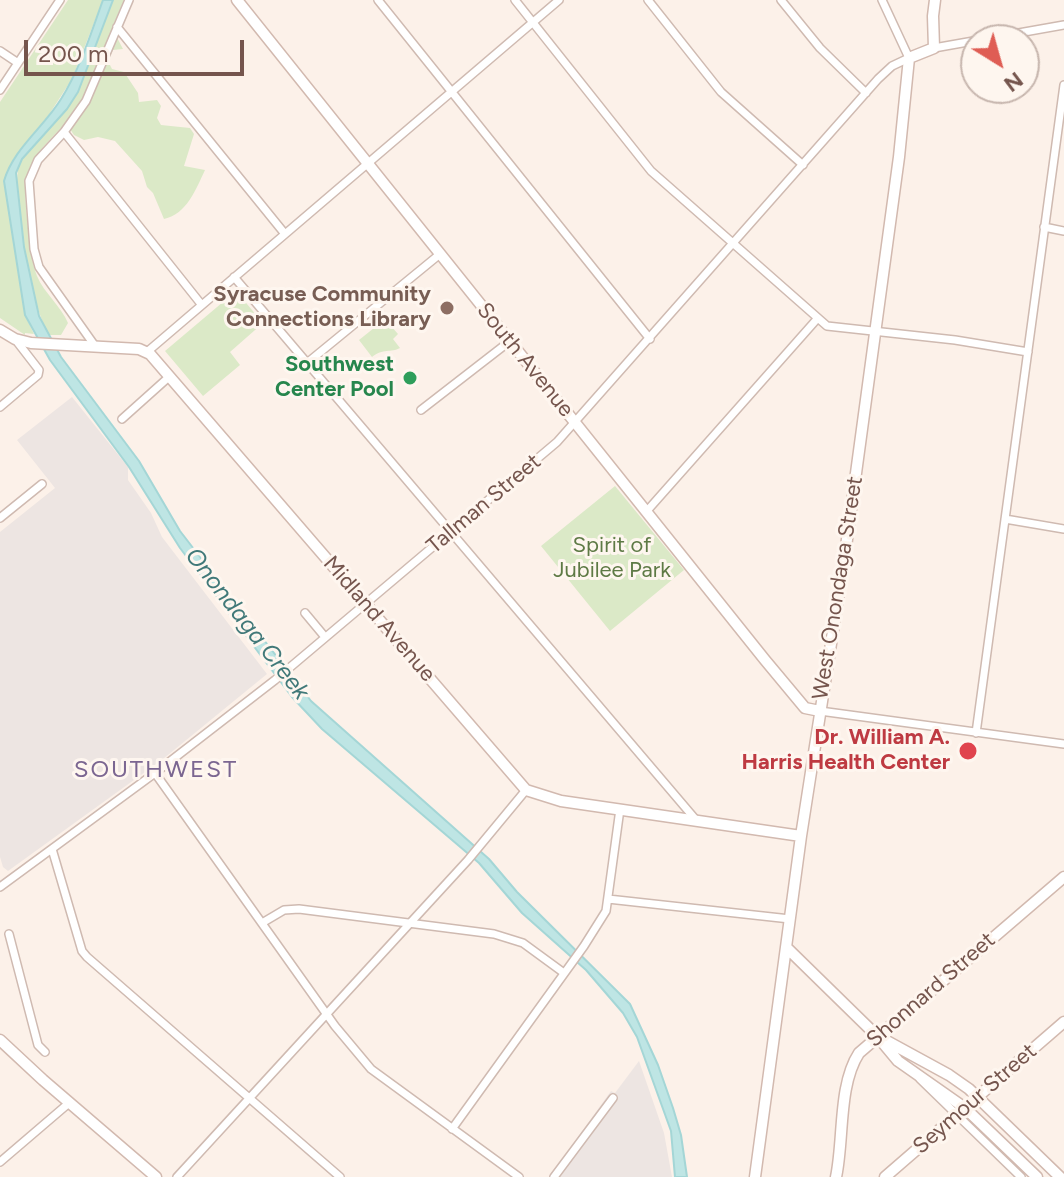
<!DOCTYPE html>
<style>
body{margin:0}
#map{position:relative;width:1064px;height:1177px;overflow:hidden;background:#fcf1e9;font-family:Figtree,sans-serif}
canvas{display:block}
.north{position:absolute;left:960px;top:24px;width:80px;height:80px;box-sizing:border-box;background:#fef6ef;border:2px solid #c7b6ae;border-radius:50%;rotate:143deg;font-size:22px;font-weight:700;line-height:32px;text-align:center;color:#75554d}
.north::after{content:'';display:block;margin:auto;width:28px;height:36px;background:#df5d54;clip-path:polygon(50% 0,100% 100%,50% 72%,0 100%)}
.scale{position:absolute;left:24px;top:40px;width:220px;height:36px;box-sizing:border-box;border:4px solid #75554d;border-top:0;padding-left:10px;font-size:24px;line-height:28px;white-space:nowrap;color:#75554d;-webkit-text-stroke:6px #fef6ef;paint-order:stroke}
</style>
<div id="map">
<canvas width="1064" height="1177"></canvas>
<div class="north">N</div>
<div class="scale">200 m</div>
</div>
<script>
const c = document.querySelector('canvas').getContext('2d');
c.lineJoin = 'round';
function paint(path, color) {
  c.fillStyle = color;
  c.fill(path, 'evenodd');
}
function trace(path, color, width, dash) {
  c.strokeStyle = color;
  c.lineWidth = width;
  c.lineCap = dash ? 'butt' : 'round';
  c.setLineDash(dash || []);
  c.stroke(path);
}
function write(font, color, halo, rows, align = 'center') {
  c.font = font + ' Figtree,sans-serif';
  c.lineWidth = 6;
  c.setLineDash([]);
  c.textBaseline = 'middle';
  c.strokeStyle = halo;
  c.fillStyle = color;
  for (const [text, x, y, turn = 0] of rows) {
    c.save();
    c.translate(x, y);
    c.rotate((+turn || 0) * Math.PI / 180);
    c.textAlign = isNaN(turn) ? turn : align;
    if (halo) c.strokeText(text, 0, 0);
    c.fillText(text, 0, 0);
    c.restore();
  }
}
paint(new Path2D(`
 M 72,397 L 128,467 L 128,480 L 151,513 L 162,537 L 267,674 L 163,759 L 8,871 L 3,867 L 0,857 L 0,532 L 55,488 L 17,440 Z
 M 639,1061 L 664,1133 L 672,1177 L 549,1177 L 611,1091 L 615,1093 Z`), '#ede5e2');
paint(new Path2D(`
 M 68,0 L 103,0 L 72,79 L 39,130 L 14,158 L 4,181 L 25,315 L 34,334 L 25,333 L 25,335 L 0,318 L 0,102 Z
 M 113,0 L 124,0 L 112,28 L 123,49 L 113,50 L 108,61 L 112,69 L 124,72 L 138,93 L 139,102 L 157,100 L 161,106 L 157,118 L 161,125 L 190,128 L 194,134 L 184,166 L 205,170 C 196,189 187,214 164,219 L 153,193 L 147,187 L 142,171 L 115,141 L 98,137 L 84,140 L 74,135 L 66,123 C 25,165 22,168 28,227 C 30,243 31,261 37,276 C 44,293 61,306 68,323 L 61,335 L 49,335 C 30,301 7,194 21,159 L 78,92 Z
 M 236,291 L 263,323 L 230,352 L 240,365 L 203,396 L 165,351 Z
 M 379,324 L 384,329 L 391,326 L 398,334 L 393,339 L 400,348 C 391,353 383,348 372,357 L 359,340 Z
 M 615,486 L 684,570 L 610,631 L 541,546 Z`), '#dbe9c7');
const water = new Path2D(`
 M 103,0 L 113,0 L 78,92 L 67,109 L 22,159 L 16,173 L 24,247 L 39,316 L 61,357 L 139,461 L 180,531 L 311,701 L 489,859 L 517,892 L 630,1004 L 658,1065 L 673,1108 L 681,1135 L 687,1177 L 675,1177 L 671,1131 L 637,1037 L 623,1013 L 586,970 L 522,913 L 479,863 L 322,729 L 292,697 L 180,548 L 129,467 L 50,360 L 25,315 L 4,181 C 13,149 44,127 61,99 C 80,69 91,33 103,0 Z`);
paint(water, '#bee5e4');
trace(water, '#a4d6d6', 2);
const street = new Path2D(`
 M 378,0 L 650,339
 M 515,0 L 651,171 L 827,326 L 955,340 L 1028,352
 M 648,0 L 721,92 L 803,165
 M 781,0 L 820,48 L 866,93
 M 117,27 L 285,234
 M 934,48 L 1064,25
 M 0,51 L 18,63
 M 0,90 L 60,0
 M 64,132 L 201,304
 M 1044,227 L 1064,231
 M 234,277 L 696,820
 M 95,346 L 39,267 L 34,249 L 29,181 L 38,160 L 64,132 L 86,101 L 129,0
 M 147,352 L 559,0
 M 307,363 L 440,254
 M 0,407 L 38,375 L 39,370 L 15,339
 M 421,410 L 510,341
 M 122,419 L 170,376
 M 646,512 L 817,319
 M 0,518 L 42,484
 M 1005,519 L 1064,529
 M 305,613 L 325,637
 M 820,711 L 1064,744
 M 976,733 L 1064,85
 M 155,773 L 335,1026 L 371,1069 L 519,1177
 M 52,849 L 82,951 L 87,957 L 340,1177
 M 0,887 L 155,773 L 275,680 L 557,442 L 878,79 L 892,66 L 909,58 L 882,0
 M 608,899 L 790,919
 M 262,923 L 284,910 L 299,909 L 494,934 L 523,943 L 564,973
 M 9,934 L 38,1045 L 45,1052
 M 920,1079 L 1021,1177
 M 452,1129 L 584,946 L 606,911 L 620,809
 M 0,1162 L 69,1103
 M 177,1177 L 468,860 L 526,790
 M 554,1177 L 613,1098`);
const secondary = new Path2D(`
 M 237,0 L 765,660 L 805,708 L 820,711
 M 0,330 L 15,339 L 31,343 L 139,349 L 150,354 L 526,790 L 561,801 L 801,836
 M 787,948 L 878,1037 L 898,1061 L 965,1108 L 1037,1177
 M 883,1039 L 949,1075 L 969,1089 L 1060,1177
 M 0,1040 L 43,1080 L 156,1177
 M 755,1177 L 801,836 L 845,554 L 899,157 L 909,58 L 934,48 L 933,16 L 935,0
 M 836,1177 C 844,1140 838,1085 859,1053 L 1064,877
 M 885,1177 L 1064,1022`);
trace(street, '#cfbab1', 10);
trace(secondary, '#d2b9af', 13);
trace(street, '#fff', 7);
trace(secondary, '#fff', 10);
for (const [x, y, r, color] of [
 [447,308,8,"#8d6e63"],
 [410,378,8,"#2e9e5b"],
 [968,751,10,"#e0444e"]
]) {
  const dot = new Path2D();
  dot.arc(x, y, r, 0, 2 * Math.PI);
  c.fillStyle = color;
  c.fill(dot);
  trace(dot, '#fef6ef', 3);
}
write('bold 22px', '#785e54', '#fef6ef', [
 ["Syracuse Community",431,295],
 ["Connections Library",431,320]
], 'right');
write('22px', '#75554d', '#fef6ef', [
 ["South Avenue",525,360,51],
 ["Tallman Street",484,504,-40],
 ["West Onondaga Street",838,588,-81],
 ["Midland Avenue",379,619,49],
 ["Shonnard Street",931,990,-41],
 ["Seymour Street",975,1099,-41]
]);
write('bold 22px', '#27864d', '#fef6ef', [
 ["Southwest",394,365],
 ["Center Pool",394,390]
], 'right');
write('22px', '#5e7a45', '#fef6ef', [
 ["Spirit of",612,546],
 ["Jubilee Park",612,571]
]);
write('bold 22px', '#be3a42', '#fef6ef', [
 ["Dr. William A.",950,738],
 ["Harris Health Center",950,763]
], 'right');
write('italic 24px', '#417979', '#fef6ef', [
 ["Onondaga Creek",247,624,52]
]);
c.letterSpacing = '2px';
write('24px', '#7b6691', '#fef6ef', [
 ["SOUTHWEST",156,770]
]);
c.letterSpacing = '0px';
</script>
